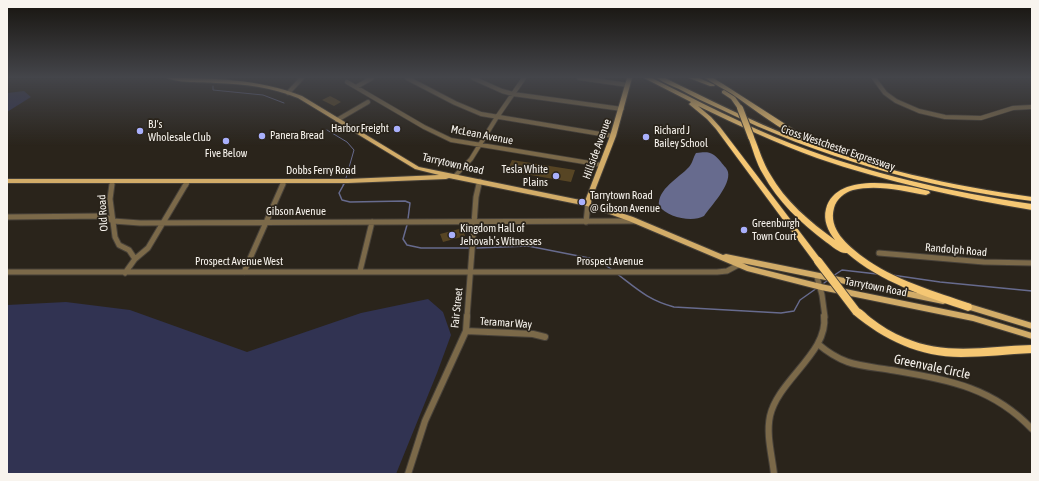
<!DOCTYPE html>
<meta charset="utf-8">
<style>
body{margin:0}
#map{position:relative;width:1039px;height:481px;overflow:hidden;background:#2a241b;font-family:"Asap Condensed",sans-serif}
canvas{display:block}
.frame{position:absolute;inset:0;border:8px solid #f8f4ee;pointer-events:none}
</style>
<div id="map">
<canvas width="1039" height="481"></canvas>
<div class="frame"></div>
</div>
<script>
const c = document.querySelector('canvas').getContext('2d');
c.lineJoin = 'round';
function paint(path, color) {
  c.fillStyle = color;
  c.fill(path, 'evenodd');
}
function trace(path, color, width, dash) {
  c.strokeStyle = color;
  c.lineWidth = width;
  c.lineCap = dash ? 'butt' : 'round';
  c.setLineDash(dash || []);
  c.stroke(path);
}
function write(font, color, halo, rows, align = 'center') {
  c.font = font + ' "Asap Condensed",sans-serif';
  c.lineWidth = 3.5;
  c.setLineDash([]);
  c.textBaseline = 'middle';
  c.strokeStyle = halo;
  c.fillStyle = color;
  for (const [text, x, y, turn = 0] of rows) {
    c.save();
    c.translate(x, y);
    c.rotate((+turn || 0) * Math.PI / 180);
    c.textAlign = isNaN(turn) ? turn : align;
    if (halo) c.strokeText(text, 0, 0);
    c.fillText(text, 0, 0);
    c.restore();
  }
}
paint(new Path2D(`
 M 24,91 L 31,97 L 7,112 L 7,93 Z
 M 428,299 L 443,312 L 451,335 L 437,373 L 396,474 L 7,474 L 7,305 L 66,302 L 130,310 L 247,352 L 361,313 Z`), '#313352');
paint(new Path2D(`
 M 696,153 C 709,151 713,152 721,162 C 723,165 727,168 728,172 C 731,185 711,206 704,216 C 692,223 667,217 659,206 C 657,189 679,178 689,167 C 693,162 693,158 696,153 Z`), '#676b8e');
trace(new Path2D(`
 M 213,86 L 213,90 L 263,95 L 284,103
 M 327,130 L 347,142 L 354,150 L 346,178
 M 343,185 L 344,183`), '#676b8e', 1);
trace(new Path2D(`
 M 344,184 L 339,193 L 342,200 L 350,202 L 405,201 L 410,203 L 408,219
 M 407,225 L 403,239 L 407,245 L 421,248 L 469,248
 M 477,248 L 528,246 L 589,258 L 602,263 L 611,269
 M 616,273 C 637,289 648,300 674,307 L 781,313 L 794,311 L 800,300 L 817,288
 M 892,275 L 940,282 L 1032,291
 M 833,276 L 842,270 L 877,274
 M 824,283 L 827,281`), '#676b8e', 1.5);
paint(new Path2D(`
 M 330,96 L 336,99 L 341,102 L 334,106 L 322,100 Z
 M 512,160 L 575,170 L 571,182 L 507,171 Z
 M 463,228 L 465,236 L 443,242 L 440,234 Z`), '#574524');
const minorFar2 = new Path2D(`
 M 407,78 L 455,103 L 481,114 L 613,136
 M 473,78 L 502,91 L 513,94 L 622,109
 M 579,78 L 628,85
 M 874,78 L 885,93 L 896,101 L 919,111 L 945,117 L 981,118 L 1013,108 L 1031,107
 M 347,82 L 424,127 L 451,140 L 602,165
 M 356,87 L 372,78
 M 288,93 L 302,78
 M 337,120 L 368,102
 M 454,177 L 471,159 L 497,117 L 524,78
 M 112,185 L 112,181
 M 186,185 L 188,181
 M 282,185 L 284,181
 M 479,185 L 480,181`);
const minorFar1 = new Path2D(`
 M 112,184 L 110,199 L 115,237 L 119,245 L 129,250 L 135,259
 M 7,217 L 104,216 L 113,221 L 140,223 L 635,221
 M 586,222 L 588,204
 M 879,253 L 984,262 L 1032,263
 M 360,271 L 372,222
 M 7,272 L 717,272 L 727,271 L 742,263
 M 244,272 L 283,184
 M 125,273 L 135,259 L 148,248 L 186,184
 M 817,277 L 822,295 L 825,317
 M 467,317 L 476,197 L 479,184`);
const minor = new Path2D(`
 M 466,331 L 533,334 L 545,337
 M 818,344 C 844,366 859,365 891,370 C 947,380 991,386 1032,429
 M 408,474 L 425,421 L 466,331 L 467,316
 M 774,474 C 772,455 766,435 770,416 C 778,380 829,352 824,316`);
const major = new Path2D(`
 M 167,78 C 212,78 259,79 302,96 L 419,167 L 585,201 L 610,136 L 627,78 L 632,78 L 616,136 L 592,198 L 591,203 L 633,217 L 723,255 L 726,254 L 943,298 L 946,299 L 947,301 L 946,303 L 943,304 L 742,263 L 749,266 L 821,284 L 973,315 L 1032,333 L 1032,339 L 973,321 L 821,290 L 747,271 L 629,221 L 587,206 L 449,178 L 446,179 L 348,183 L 7,183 L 7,179 L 348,179 L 439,175 L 415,169 L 298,98 C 271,87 245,84 216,83 C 203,82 178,83 167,78 Z
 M 963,302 L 1032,323 L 1032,329 L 960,307 L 959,305 L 960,303 Z`);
const highway = new Path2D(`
 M 644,78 L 652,78 C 698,101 744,125 792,144 C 870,174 950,192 1032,204 L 1032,210 C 959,198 887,182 817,158 C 776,143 737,125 698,106 L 711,117 L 720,127 L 822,261 L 821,263 L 815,263 L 716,129 L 707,119 L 690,105 L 689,104 L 691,102 Z
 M 657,78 L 665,78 C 708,99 751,121 795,138 C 871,168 951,186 1032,197 L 1032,201 C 923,187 819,157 720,109 C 706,103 692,96 679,89 C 672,86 664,83 657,78 Z
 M 689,78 L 699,78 L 715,85 L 714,86 L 710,86 Z
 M 705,78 L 713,78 L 723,84 L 810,140 L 809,141 C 798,143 745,103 732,94 C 724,89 714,84 705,78 Z
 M 724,90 L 735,97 L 743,108 L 742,109 L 738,109 L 731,99 L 722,93 L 722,91 Z
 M 751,135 L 754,137 C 759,149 763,163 770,174 C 785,201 810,222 835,240 C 828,231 823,220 826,209 C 836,171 901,184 929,191 L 930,193 L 926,195 C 903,191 877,184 853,190 C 845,192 836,199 834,208 C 828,229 847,245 863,257 C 892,279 936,292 971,304 L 972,307 L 971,310 L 968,311 C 927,297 880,282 847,253 C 840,254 832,246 826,242 C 801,223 778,202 763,174 C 756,163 753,149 748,137 Z
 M 856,307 C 862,309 866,314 871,318 C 881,326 893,333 905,338 C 946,356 989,346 1032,345 L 1032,353 C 1008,354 985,357 961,357 C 920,357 884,340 853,314 L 852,311 L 853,308 Z`);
trace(minorFar2, '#474139', 5.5);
trace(minorFar1, '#474139', 7);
trace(minor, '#474139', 8);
trace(major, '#474139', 2);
trace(highway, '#474139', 2);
trace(minorFar2, '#7b6949', 4);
trace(minorFar1, '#7b6949', 5);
trace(minor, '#7b6949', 6);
paint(major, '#d2ac68');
paint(highway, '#f5c773');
const highwayBridgeFar1 = new Path2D(`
 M 740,108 L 751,137`);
const highwayBridge = new Path2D(`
 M 818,261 L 856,311`);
trace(highwayBridgeFar1, '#474139', 8, []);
trace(highwayBridge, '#474139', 10, []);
trace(highwayBridgeFar1, '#f5c773', 6);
trace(highwayBridge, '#f5c773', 8);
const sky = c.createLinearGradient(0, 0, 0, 146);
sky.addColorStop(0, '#17140f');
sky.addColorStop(0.53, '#44454a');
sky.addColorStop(1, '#44454a00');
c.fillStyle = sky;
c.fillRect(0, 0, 1039, 146);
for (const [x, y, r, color] of [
 [397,129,4,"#a9b0fc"],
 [140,131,4,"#a9b0fc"],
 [262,136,4,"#a9b0fc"],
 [646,137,4,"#a9b0fc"],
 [226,141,4,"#a9b0fc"],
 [556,176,4,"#a9b0fc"],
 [582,202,4,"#a9b0fc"],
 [744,230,4,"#a9b0fc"],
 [452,235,4,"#a9b0fc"]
]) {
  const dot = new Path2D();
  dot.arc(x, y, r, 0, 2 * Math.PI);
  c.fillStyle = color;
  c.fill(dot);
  trace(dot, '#2a241b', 1.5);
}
write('11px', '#f8f4ee', '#2a241b', [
 ["BJ's",148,125],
 ["Wholesale Club",148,138],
 ["Harbor Freight",389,129,"right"],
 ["Richard J",654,131],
 ["Bailey School",654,144],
 ["Panera Bread",270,136],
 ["Five Below",226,154,"center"],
 ["Tesla White",548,170,"right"],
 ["Plains",548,183,"right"],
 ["Tarrytown Road",590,196],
 ["@ Gibson Avenue",590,209],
 ["Greenburgh",752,224],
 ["Town Court",752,237],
 ["Kingdom Hall of",460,229],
 ["Jehovah’s Witnesses",460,242]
], 'left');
write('11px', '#f8f4ee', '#2a241b', [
 ["McLean Avenue",482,135,11],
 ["Cross Westchester Expressway",838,148,19],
 ["Hillside Avenue",597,149,-70],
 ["Tarrytown Road",453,164,13],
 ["Dobbs Ferry Road",321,171],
 ["Gibson Avenue",296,212],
 ["Old Road",103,213,-94],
 ["Randolph Road",956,250,5],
 ["Prospect Avenue West",239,262],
 ["Prospect Avenue",610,262],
 ["Tarrytown Road",876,287,11],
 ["Fair Street",457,308,-84],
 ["Teramar Way",506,323,4]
]);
write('13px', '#f8f4ee', '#2a241b', [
 ["Greenvale Circle",932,367,12]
]);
</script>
